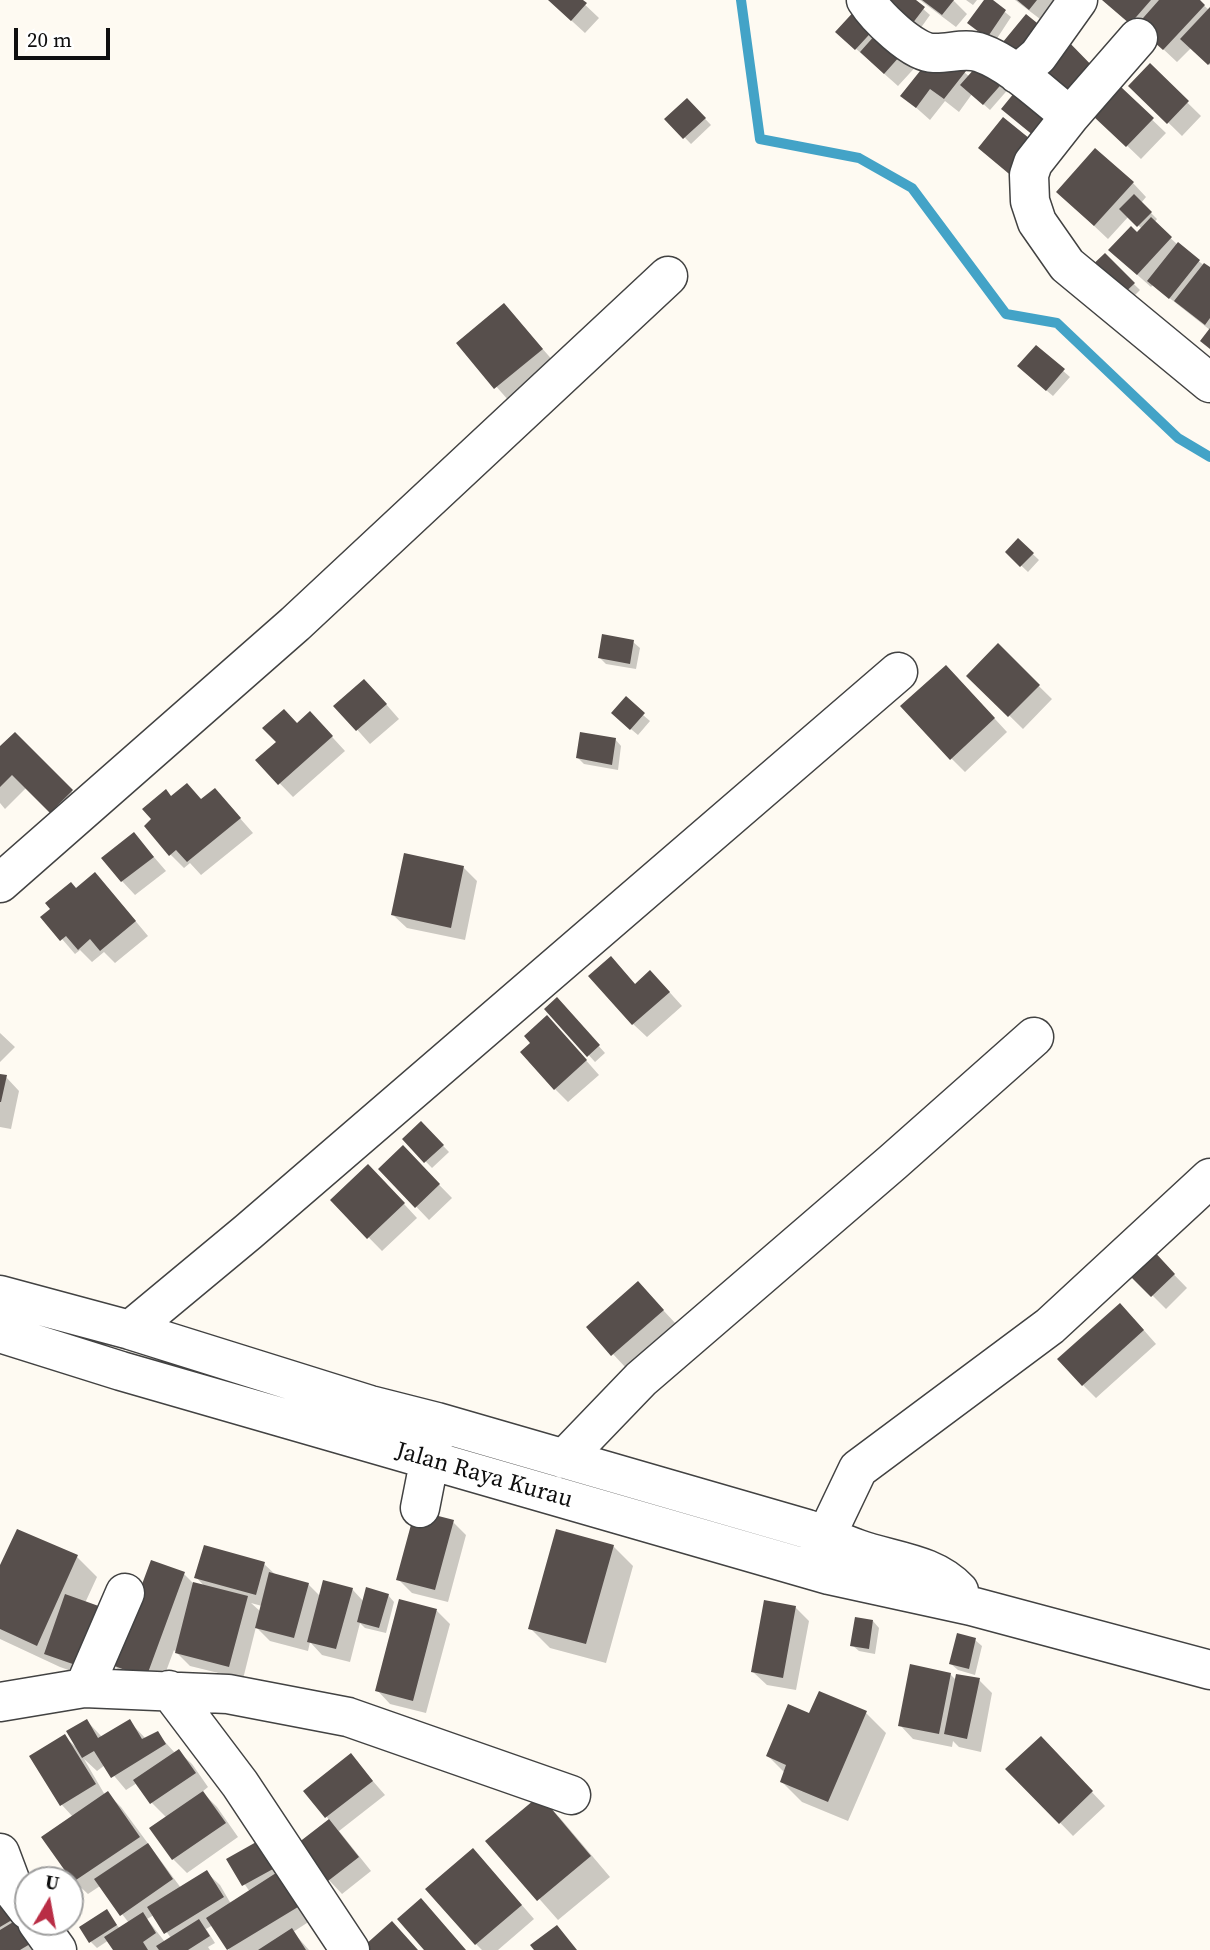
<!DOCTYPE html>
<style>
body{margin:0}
#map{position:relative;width:1210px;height:1950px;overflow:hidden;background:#fefaf2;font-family:"Source Serif 4",serif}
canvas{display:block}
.north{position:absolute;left:14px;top:1866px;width:70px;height:70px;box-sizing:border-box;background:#fff;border:2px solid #9f9f9f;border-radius:50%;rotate:10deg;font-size:19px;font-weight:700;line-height:28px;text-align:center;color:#0f0f0f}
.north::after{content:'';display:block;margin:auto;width:24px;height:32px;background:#b92d45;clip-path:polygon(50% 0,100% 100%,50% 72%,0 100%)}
.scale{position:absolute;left:14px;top:28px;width:96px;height:32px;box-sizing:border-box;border:4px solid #0f0f0f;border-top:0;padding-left:9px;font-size:21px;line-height:24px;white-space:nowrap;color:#0f0f0f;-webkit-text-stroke:5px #fff;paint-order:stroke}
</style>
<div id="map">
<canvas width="1210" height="1950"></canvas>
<div class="north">U</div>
<div class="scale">20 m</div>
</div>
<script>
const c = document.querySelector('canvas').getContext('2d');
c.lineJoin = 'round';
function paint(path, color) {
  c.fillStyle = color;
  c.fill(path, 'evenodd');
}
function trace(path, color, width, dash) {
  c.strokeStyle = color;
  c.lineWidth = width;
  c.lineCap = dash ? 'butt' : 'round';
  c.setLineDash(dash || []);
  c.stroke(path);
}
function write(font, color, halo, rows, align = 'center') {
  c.font = font + ' "Source Serif 4",serif';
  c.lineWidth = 7;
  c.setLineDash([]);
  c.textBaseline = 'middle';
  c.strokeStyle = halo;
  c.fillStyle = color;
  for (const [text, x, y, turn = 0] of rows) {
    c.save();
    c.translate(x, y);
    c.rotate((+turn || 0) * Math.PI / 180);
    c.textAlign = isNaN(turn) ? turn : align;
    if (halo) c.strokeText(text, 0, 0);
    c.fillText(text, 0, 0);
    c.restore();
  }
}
paint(new Path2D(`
 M 549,0 L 580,0 L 599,18 L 585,33 Z
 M 883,0 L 913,0 L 930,15 L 920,29 Z
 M 920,0 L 953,0 L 967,14 L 956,27 Z
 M 966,0 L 977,0 L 973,5 Z
 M 986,0 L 990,0 L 1011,17 L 994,43 L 969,23 Z
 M 1015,0 L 1061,0 L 1044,22 Z
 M 1104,0 L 1198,0 L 1210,11 L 1210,65 L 1191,48 L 1177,62 L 1146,33 L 1144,36 Z
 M 858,9 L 920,62 L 898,86 L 837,32 Z
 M 947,58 L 970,77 L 1011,86 L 990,110 L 972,94 L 959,112 L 945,101 L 930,120 L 903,96 L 934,75 Z
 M 1150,66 L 1201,116 L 1182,136 L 1131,86 Z
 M 1121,90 L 1166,133 L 1141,159 L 1096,116 Z
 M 687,100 L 711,125 L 691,144 L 667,119 Z
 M 1133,183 L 1146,197 L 1141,203 L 1157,219 L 1154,223 L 1178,245 L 1210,270 L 1210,330 L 1153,285 L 1151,287 L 1124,263 L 1142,229 L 1129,216 L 1108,239 L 1058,192 Z
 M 1105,256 L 1140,290 L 1125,305 Z
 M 504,305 L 555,363 L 509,401 L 458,343 Z
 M 1036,347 L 1070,377 L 1053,396 L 1025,372 Z
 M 1018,540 L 1039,560 L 1028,572 L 1007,552 Z
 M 633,642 L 640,648 L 636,669 L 606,664 L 600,658 Z
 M 998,646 L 1052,699 L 1023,729 L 969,676 Z
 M 959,680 L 1007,732 L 965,772 L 951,758 Z
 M 378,695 L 399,719 L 370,744 L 336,706 Z
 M 643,715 L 650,721 L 638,735 L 619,719 Z
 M 297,725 L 323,727 L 345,751 L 293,797 L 258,761 Z
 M 15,734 L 85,805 L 65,826 L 27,787 L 5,809 L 0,803 L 0,749 Z
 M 615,739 L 621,746 L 618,770 L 584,764 L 578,758 Z
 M 215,790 L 253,833 L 201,875 L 190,863 L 184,868 L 170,854 L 172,798 L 202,800 Z
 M 134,834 L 166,871 L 135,895 L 122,881 Z
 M 463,867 L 477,881 L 465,940 L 407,928 L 393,915 Z
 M 108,888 L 148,936 L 115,963 L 104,952 L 92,962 L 80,950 L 75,954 L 43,917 L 77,890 Z
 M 624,972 L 636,985 L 664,986 L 682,1006 L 647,1037 L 633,1024 Z
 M 563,1006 L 605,1053 L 595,1062 L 547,1009 Z
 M 560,1031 L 599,1075 L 568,1102 L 555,1089 Z
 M 0,1033 L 15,1047 L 0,1062 Z
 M 0,1076 L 6,1077 L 19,1091 L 11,1129 L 0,1127 Z
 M 421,1123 L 449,1152 L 432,1168 L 404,1139 Z
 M 403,1148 L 452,1198 L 429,1220 L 380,1169 Z
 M 381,1179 L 417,1218 L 382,1251 L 332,1200 Z
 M 1151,1251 L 1187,1288 L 1166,1309 L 1129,1272 Z
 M 651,1297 L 676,1324 L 626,1368 L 613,1354 Z
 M 1134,1319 L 1156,1344 L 1096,1398 L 1083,1385 Z
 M 453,1522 L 466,1535 L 448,1602 L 412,1593 L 398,1579 Z
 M 613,1546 L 633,1566 L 606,1663 L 550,1648 L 530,1628 Z
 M 77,1557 L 97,1577 L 85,1603 L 100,1681 L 60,1667 L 0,1639 L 0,1570 Z
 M 264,1564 L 277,1576 L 308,1584 L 321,1597 L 352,1589 L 364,1602 L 388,1595 L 394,1602 L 386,1633 L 365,1628 L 360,1623 L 350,1662 L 322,1655 L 310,1642 L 308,1651 L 270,1641 L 256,1627 L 243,1679 L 190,1666 L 174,1650 L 159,1690 L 127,1679 L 114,1665 L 184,1574 L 195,1585 L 206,1588 L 196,1577 ZM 251,1603 L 262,1606 L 261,1612 Z
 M 400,1601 L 437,1611 L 450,1624 L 426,1713 L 390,1704 L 377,1690 Z
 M 795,1607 L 809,1621 L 796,1690 L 767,1685 L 753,1672 Z
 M 873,1621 L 879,1628 L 875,1654 L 859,1651 L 852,1645 Z
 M 975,1640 L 982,1646 L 975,1675 L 958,1670 L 951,1664 Z
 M 950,1674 L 956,1680 L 979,1680 L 992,1693 L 981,1752 L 959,1747 L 953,1741 L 952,1747 L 913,1739 L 900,1725 Z
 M 866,1713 L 886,1733 L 848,1821 L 802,1802 L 782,1782 L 785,1773 L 768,1756 L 810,1715 Z
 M 87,1721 L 102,1737 L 129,1721 L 146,1739 L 157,1733 L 175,1753 L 178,1751 L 192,1764 L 208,1787 L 202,1792 L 217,1807 L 238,1837 L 187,1873 L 173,1859 L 152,1829 L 167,1818 L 152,1803 L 137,1783 L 126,1790 L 105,1765 L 97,1771 L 84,1759 L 105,1795 L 107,1793 L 121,1807 L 181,1888 L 206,1872 L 220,1885 L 231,1904 L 250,1892 L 228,1860 L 257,1843 L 278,1875 L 277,1876 L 289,1889 L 310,1921 L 293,1932 L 309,1950 L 229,1950 L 213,1925 L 206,1929 L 215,1943 L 208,1947 L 210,1950 L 115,1950 L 109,1940 L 97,1948 L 91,1942 L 107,1912 L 120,1929 L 129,1923 L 100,1886 L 88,1894 L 74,1881 L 73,1817 L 62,1805 L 65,1737 L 77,1748 ZM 154,1915 L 171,1938 L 165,1942 L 147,1919 Z
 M 1054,1752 L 1105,1806 L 1073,1836 L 1008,1769 Z
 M 351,1756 L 385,1795 L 339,1831 L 371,1871 L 342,1894 L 329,1880 L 330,1821 L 306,1791 Z
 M 540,1798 L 560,1818 L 610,1877 L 558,1920 L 488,1841 Z
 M 486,1864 L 534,1919 L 498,1950 L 482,1950 L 476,1944 Z
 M 0,1896 L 37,1950 L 0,1950 Z`), '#0003');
trace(new Path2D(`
 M 741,0 L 760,139 L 859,158 L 912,188 L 1006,314 L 1057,323 L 1178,438 L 1210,457`), '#43a3c7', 10);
paint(new Path2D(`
 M 548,0 L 583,0 L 587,3 L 571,21 Z
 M 882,0 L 916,0 L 925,7 L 912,24 Z
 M 922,0 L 954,0 L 942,15 Z
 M 984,0 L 993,0 L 1006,10 L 987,38 L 967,23 Z
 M 1017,0 L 1037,0 L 1029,10 Z
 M 1102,0 L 1151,0 L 1130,24 Z
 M 1159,0 L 1200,0 L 1205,5 L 1163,50 L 1136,26 Z
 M 858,7 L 878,25 L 855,50 L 835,32 Z
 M 1210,7 L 1210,63 L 1208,65 L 1180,39 Z
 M 1026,14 L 1047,31 L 1020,65 L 998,48 Z
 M 884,25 L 908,47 L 884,74 L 860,52 Z
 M 1062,35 L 1102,76 L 1071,107 L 1031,66 Z
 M 946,56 L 966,71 L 944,99 L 930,89 L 916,108 L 900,96 L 924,66 L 933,73 Z
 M 983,59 L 1006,79 L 983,105 L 960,85 Z
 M 1150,63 L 1189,101 L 1167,124 L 1128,86 Z
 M 1019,87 L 1063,123 L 1045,145 L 1001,109 Z
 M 1121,87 L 1154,118 L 1126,147 L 1093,116 Z
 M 687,98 L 706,118 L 683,139 L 664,119 Z
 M 1003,117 L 1040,147 L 1014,178 L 978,148 Z
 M 1095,148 L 1134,182 L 1094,226 L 1056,192 Z
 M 1134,194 L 1152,212 L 1137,227 L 1119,209 Z
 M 1151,217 L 1172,237 L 1137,275 L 1108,250 L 1131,226 L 1137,232 Z
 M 1178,242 L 1200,260 L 1169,299 L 1147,281 Z
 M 1105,253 L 1135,283 L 1117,300 L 1087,270 Z
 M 1204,263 L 1210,267 L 1210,318 L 1205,325 L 1174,301 Z
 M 504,303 L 543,349 L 494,389 L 456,343 Z
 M 1210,328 L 1210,349 L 1200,341 Z
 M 1036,345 L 1065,369 L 1046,391 L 1017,366 Z
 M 1018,538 L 1034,553 L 1020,567 L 1005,552 Z
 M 602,634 L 634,640 L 630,664 L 598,658 Z
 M 998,643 L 1040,685 L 1008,717 L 966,676 Z
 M 946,665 L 995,718 L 950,760 L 900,706 Z
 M 364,679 L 387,704 L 356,731 L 333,706 Z
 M 626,696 L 645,713 L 630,730 L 611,713 Z
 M 284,709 L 297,723 L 310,711 L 333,736 L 278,785 L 255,760 L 276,742 L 262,728 Z
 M 15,732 L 73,790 L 50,813 L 12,775 L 0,787 L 0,746 Z
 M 580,732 L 616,738 L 612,765 L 576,758 Z
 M 187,783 L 201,799 L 215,788 L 241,818 L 187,862 L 176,850 L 169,856 L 144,826 L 151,819 L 142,809 L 166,789 L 171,796 Z
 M 134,832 L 154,857 L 121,882 L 101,858 Z
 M 404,853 L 464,866 L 451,928 L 391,915 Z
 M 95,872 L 136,921 L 100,951 L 90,939 L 78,950 L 66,936 L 60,941 L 40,917 L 50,909 L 45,903 L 71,882 L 76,888 Z
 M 611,956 L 635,984 L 650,970 L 670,992 L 632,1025 L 588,976 Z
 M 557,997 L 600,1045 L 587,1057 L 544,1009 Z
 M 547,1015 L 587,1060 L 554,1090 L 520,1052 L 530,1043 L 524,1036 Z
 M 0,1074 L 7,1075 L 1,1102 L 0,1102 Z
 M 421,1121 L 444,1145 L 424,1163 L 402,1139 Z
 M 403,1145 L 440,1184 L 415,1208 L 378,1169 Z
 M 368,1164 L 405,1203 L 367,1239 L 330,1200 Z
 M 1151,1248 L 1175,1274 L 1151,1297 L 1126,1272 Z
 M 638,1281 L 664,1310 L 611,1356 L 586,1327 Z
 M 1120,1303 L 1144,1330 L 1082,1386 L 1057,1359 Z
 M 415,1510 L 454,1520 L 435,1590 L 396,1580 Z
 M 17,1529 L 78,1555 L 37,1646 L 0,1629 L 0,1565 Z
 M 556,1529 L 614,1545 L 586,1644 L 528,1629 Z
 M 204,1545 L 265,1562 L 256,1595 L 194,1578 Z
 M 151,1560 L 185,1572 L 146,1678 L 112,1665 Z
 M 269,1572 L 309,1583 L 294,1638 L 255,1628 Z
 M 323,1580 L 353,1588 L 336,1649 L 307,1642 Z
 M 193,1582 L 248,1596 L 229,1667 L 175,1653 Z
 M 366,1587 L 389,1594 L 379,1628 L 357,1622 Z
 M 65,1594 L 107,1609 L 87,1669 L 44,1654 Z
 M 399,1599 L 437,1609 L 413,1701 L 375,1691 Z
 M 764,1600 L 796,1606 L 783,1678 L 751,1672 Z
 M 855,1617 L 873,1620 L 869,1649 L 850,1646 Z
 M 957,1633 L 976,1638 L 969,1669 L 949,1664 Z
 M 910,1664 L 951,1673 L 939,1734 L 898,1726 Z
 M 956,1674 L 980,1678 L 967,1739 L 944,1734 Z
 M 819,1691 L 867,1711 L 828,1802 L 780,1782 L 786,1765 L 766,1756 L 788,1704 L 809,1713 Z
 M 87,1719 L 98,1738 L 130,1719 L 142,1739 L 158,1731 L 166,1744 L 111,1778 L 94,1751 L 82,1758 L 66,1731 Z
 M 65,1734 L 96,1784 L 60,1806 L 29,1756 Z
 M 1041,1736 L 1093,1791 L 1059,1824 L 1005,1769 Z
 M 179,1749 L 196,1773 L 150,1804 L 133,1780 Z
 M 351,1753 L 373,1781 L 325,1818 L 303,1791 Z
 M 108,1791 L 140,1837 L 73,1882 L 41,1837 Z
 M 203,1791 L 226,1823 L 172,1860 L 149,1828 Z
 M 540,1795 L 591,1856 L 537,1901 L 485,1841 Z
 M 329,1819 L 359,1857 L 328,1881 L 298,1843 Z
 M 258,1841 L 273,1869 L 242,1886 L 226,1859 Z
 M 148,1843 L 173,1879 L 120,1916 L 94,1879 Z
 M 473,1848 L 522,1905 L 475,1945 L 425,1889 Z
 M 207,1870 L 224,1897 L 164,1934 L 147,1907 Z
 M 276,1873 L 298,1907 L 227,1950 L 206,1918 Z
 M 0,1890 L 17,1917 L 0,1927 Z
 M 421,1898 L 466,1950 L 424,1950 L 397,1919 Z
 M 107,1909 L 117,1925 L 89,1943 L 79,1927 Z
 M 143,1912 L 156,1933 L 143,1942 L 148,1950 L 113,1950 L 104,1937 Z
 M 28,1913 L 30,1944 L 20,1950 L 0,1950 L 0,1930 Z
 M 199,1919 L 210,1936 L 188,1950 L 159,1950 L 156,1946 Z
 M 392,1921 L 418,1950 L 370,1950 L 365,1945 Z
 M 557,1925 L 577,1950 L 534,1950 L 530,1945 Z
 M 292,1928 L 306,1950 L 258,1950 Z`), '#574f4c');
const minor = new Path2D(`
 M 866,0 C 876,16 913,53 933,53 C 949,54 965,47 981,53 C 1012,64 1044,96 1070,116
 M 1138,38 L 1070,116 L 1033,163 L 1029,175 L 1030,201 L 1037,222 L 1067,265 L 1210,383
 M 1017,74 L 1038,56 L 1078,0
 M 0,883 L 295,624 L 668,276
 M 0,1295 L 130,1330 L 370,1405 L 437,1422 L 807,1529 C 824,1535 841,1543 858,1549 C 891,1561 934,1563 959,1591
 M 130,1330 L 248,1232 L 898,672
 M 0,1333 L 121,1371 L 829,1575 L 971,1606 L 1210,1670
 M 564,1459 L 641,1379 L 893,1162 L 1034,1037
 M 420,1508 L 434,1437
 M 826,1536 L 858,1469 L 1050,1326 L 1210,1178
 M 84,1688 L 125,1593
 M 169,1690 L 240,1784 L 350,1950
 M 0,1702 L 84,1688 L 228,1694 L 348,1717 L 571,1795
 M 0,1853 L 15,1893 L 28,1910
 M 37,1922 L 57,1950`);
trace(minor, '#424242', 41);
trace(minor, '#fff', 38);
write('24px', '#0f0f0f', '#fff', [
 ["Jalan Raya Kurau",484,1476,16]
]);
</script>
